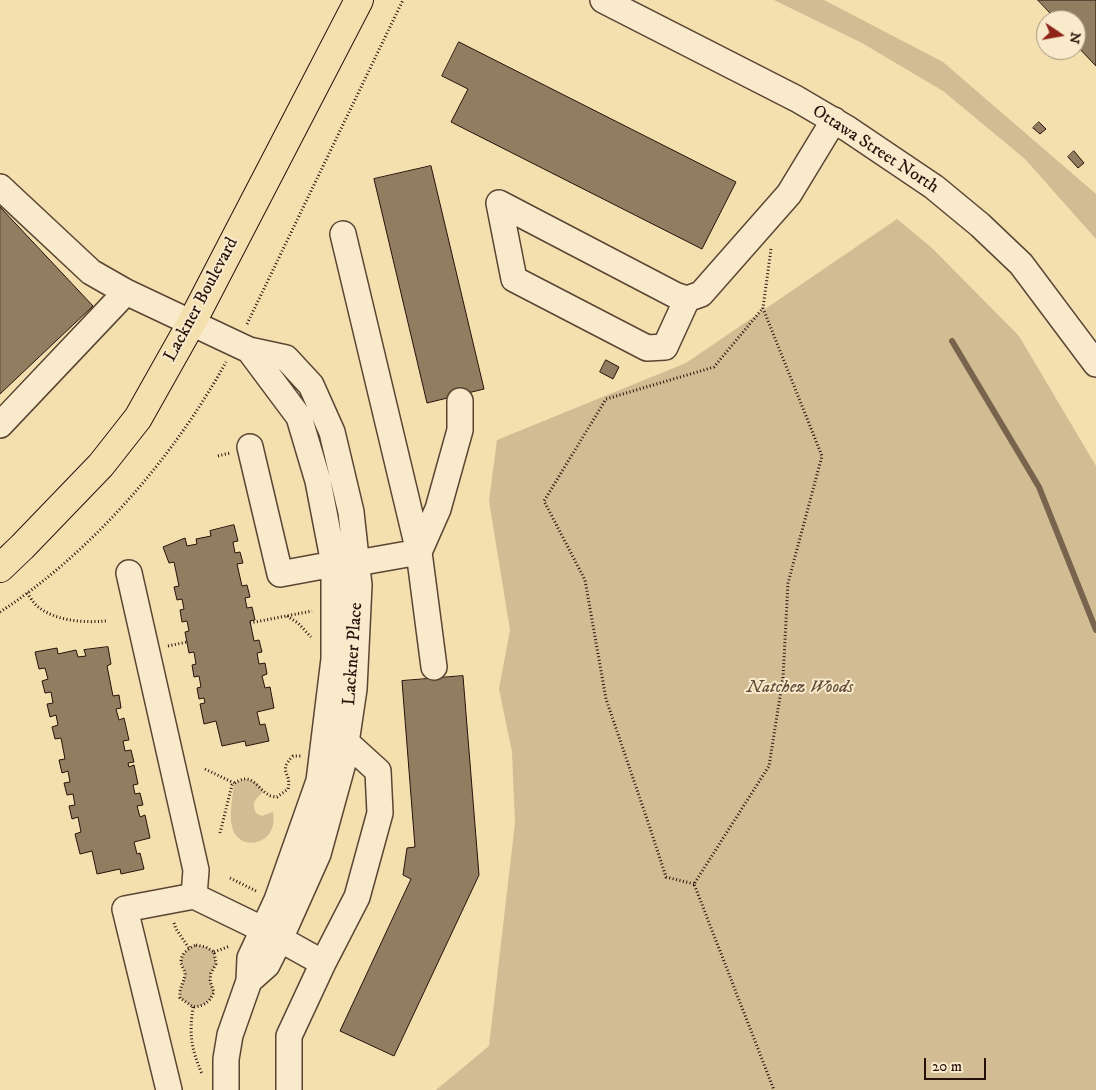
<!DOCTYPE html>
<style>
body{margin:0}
#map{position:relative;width:1096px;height:1090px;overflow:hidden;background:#f4dfaf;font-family:"IM FELL DW Pica",serif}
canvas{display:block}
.north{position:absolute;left:1036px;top:10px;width:50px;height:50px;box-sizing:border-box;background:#f8eacb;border:1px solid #a4947e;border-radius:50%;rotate:102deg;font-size:14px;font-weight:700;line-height:20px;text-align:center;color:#26120b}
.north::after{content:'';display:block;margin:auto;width:18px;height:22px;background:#8f2418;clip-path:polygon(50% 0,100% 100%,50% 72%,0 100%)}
.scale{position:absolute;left:924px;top:1058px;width:62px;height:22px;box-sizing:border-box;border:2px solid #26120b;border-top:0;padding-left:6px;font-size:15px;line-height:18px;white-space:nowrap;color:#26120b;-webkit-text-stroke:4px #f8eacb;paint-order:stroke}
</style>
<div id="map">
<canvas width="1096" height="1090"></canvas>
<div class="north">N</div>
<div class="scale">20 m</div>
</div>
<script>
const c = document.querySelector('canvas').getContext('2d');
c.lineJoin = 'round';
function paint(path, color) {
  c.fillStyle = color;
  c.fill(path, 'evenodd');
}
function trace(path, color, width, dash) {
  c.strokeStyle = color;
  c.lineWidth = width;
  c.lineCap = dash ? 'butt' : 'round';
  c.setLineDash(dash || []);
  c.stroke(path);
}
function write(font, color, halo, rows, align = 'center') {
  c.font = font + ' "IM FELL DW Pica",serif';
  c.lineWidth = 4;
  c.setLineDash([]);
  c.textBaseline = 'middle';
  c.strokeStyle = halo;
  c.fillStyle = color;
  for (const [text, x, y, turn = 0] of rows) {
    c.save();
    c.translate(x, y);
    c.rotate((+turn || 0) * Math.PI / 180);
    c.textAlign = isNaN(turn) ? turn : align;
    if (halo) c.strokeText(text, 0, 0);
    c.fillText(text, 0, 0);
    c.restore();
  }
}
paint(new Path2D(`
 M 774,0 L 824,0 L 943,62 L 1096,194 L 1096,239 L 1025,159 L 943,91 L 862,43 Z
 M 897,219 L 932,248 L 1019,336 L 1096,466 L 1096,1090 L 436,1090 L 489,1046 L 515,823 L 512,752 L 499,689 L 510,630 L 489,501 L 497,440 L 686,363 Z
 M 247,779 L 257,783 L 264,791 C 256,799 251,801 256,813 L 262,816 L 273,812 C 279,845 241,852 233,830 C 228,816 233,797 234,783 Z
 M 196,945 L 206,947 L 214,952 L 216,964 L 211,973 L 210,981 L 214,992 C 209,1003 204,1006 193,1007 L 180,998 C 179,986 184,984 185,974 C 185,970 181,966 181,962 C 181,953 189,948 196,945 Z`), '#d1bc93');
trace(new Path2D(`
 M 952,341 L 1039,487 L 1096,630`), '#78634c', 6);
const building = new Path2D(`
 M 1038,0 L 1096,0 L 1096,66 L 1076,45 L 1076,20 L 1057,20 Z
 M 459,42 L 736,182 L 702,249 L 451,122 L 468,89 L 442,76 Z
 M 1039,122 L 1046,129 L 1040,134 L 1033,128 Z
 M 1074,151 L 1084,163 L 1078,168 L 1068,157 Z
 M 431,166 L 484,389 L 427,403 L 374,179 Z
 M 0,207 L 93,306 L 0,394 Z
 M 606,360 L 619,367 L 613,379 L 600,372 Z
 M 234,525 L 238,541 L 233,542 L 235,553 L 240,552 L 243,563 L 237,564 L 242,586 L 247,585 L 250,597 L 245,598 L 247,608 L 252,607 L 255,620 L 250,621 L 254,641 L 259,640 L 262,652 L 257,653 L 259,664 L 265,663 L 267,674 L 262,676 L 265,688 L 270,687 L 274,708 L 257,712 L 260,725 L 265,724 L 269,741 L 246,746 L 245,741 L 222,746 L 216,721 L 204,724 L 200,704 L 205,703 L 204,698 L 199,699 L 197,688 L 201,687 L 199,676 L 194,677 L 192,665 L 196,664 L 194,652 L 189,653 L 185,632 L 189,631 L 187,621 L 182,622 L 180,610 L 184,609 L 182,599 L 177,600 L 174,587 L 179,586 L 174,562 L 169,563 L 163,547 L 185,538 L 187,546 L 197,544 L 196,539 L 211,536 L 210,531 Z
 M 108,647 L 111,664 L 107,666 L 113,696 L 119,695 L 121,708 L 116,709 L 119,720 L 124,718 L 129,740 L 123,741 L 125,751 L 131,750 L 134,762 L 128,763 L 129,767 L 134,765 L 138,784 L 133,785 L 135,794 L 140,793 L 143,805 L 137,806 L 140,817 L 145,815 L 150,838 L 134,842 L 137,854 L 140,853 L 144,869 L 121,874 L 120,869 L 97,874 L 92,851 L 80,854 L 75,834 L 81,832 L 78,817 L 72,819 L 69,806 L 75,805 L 73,794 L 67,795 L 64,783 L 70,782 L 68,771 L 62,773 L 59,760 L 65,759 L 61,738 L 55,739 L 52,727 L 58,725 L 56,715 L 50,717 L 47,704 L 53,703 L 51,692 L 45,693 L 42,681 L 48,679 L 45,668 L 39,669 L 35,652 L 57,648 L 58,654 L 76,650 L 78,657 L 86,656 L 84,650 Z
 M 463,676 L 479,875 L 394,1056 L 340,1031 L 411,879 L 403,875 L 407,848 L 415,847 L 402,681 Z`);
paint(building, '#917d60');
trace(building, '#26120b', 1);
const minor = new Path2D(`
 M 603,0 L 797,99 L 848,129 L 934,187 L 980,225 L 1021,264 L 1096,364
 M 0,187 L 91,272 L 126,292 L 249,350 L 286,358 L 311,385 L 332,432 L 351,512 L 359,585 L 354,689 L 343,763 L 318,854 L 280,939 L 267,965 L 249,981
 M 687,299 L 665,347 L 647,348 L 514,279 L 499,203 L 675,295 L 687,299 L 701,294 L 789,194 L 834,120
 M 0,425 L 126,292
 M 250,447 L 280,574 L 334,564 L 357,563 L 419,552 L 343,234
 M 129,573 L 196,870 L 194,896
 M 434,667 L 419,552 L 438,509 L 460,430 L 460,401
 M 169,1090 L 125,909 L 194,896 L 262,929 L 323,963 L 357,897 L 380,813 L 378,771 L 346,742 L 333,739
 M 226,1090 L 226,1059 L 230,1035 L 249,981 L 250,958 L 277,900 L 319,781 L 334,659 L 334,564 L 318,481 L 299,417 L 249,350
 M 289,1090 L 289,1036 L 323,963`);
const major = new Path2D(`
 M 0,568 L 22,547 L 101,465 L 138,418 L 192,322 L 359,0`);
trace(minor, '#5a4534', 28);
trace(major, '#26120b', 30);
trace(new Path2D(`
 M 771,249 L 763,308 L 822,456 L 788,583 L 783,678 L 769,766 L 694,884 L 774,1090
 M 247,324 L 403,0
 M 218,456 L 230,453
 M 27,593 C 30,597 33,602 37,606 C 55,621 83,623 106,621
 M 0,612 C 91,553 174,457 226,362
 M 287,616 L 298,623 L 311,637
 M 250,623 L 312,611
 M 168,646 L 187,642
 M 205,769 L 234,783
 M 220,833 L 232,785 C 252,770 255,787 269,795 C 269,796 276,797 277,797 L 288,789 C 292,772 277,772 293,756 L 301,756
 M 230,878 L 256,891
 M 694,884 L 666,877 L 649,825 L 606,699 L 585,580 L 544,501 L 606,399 L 714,367 L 763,308
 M 174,923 L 176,929 L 189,948
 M 196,945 L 206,947 L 214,952 L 216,964 L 211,973 L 210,981 L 214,992 C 209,1003 204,1006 193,1007 L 180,998 C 179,986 184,984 185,974 C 185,970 181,966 181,962 C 181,953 189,948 196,945 Z
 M 214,952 L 230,946
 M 193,1007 C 189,1035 191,1048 202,1074`), '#26120b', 3, [1, 2.5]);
trace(minor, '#f8eacb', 25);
trace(major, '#f4dfaf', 28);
write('18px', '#26120b', '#f8eacb', [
 ["Ottawa Street North",875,150,33],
 ["Lackner Boulevard",202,300,-62],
 ["Lackner Place",354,654,-86]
]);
write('italic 18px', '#624e3b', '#f8eacb', [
 ["Natchez Woods",800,688]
]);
</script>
